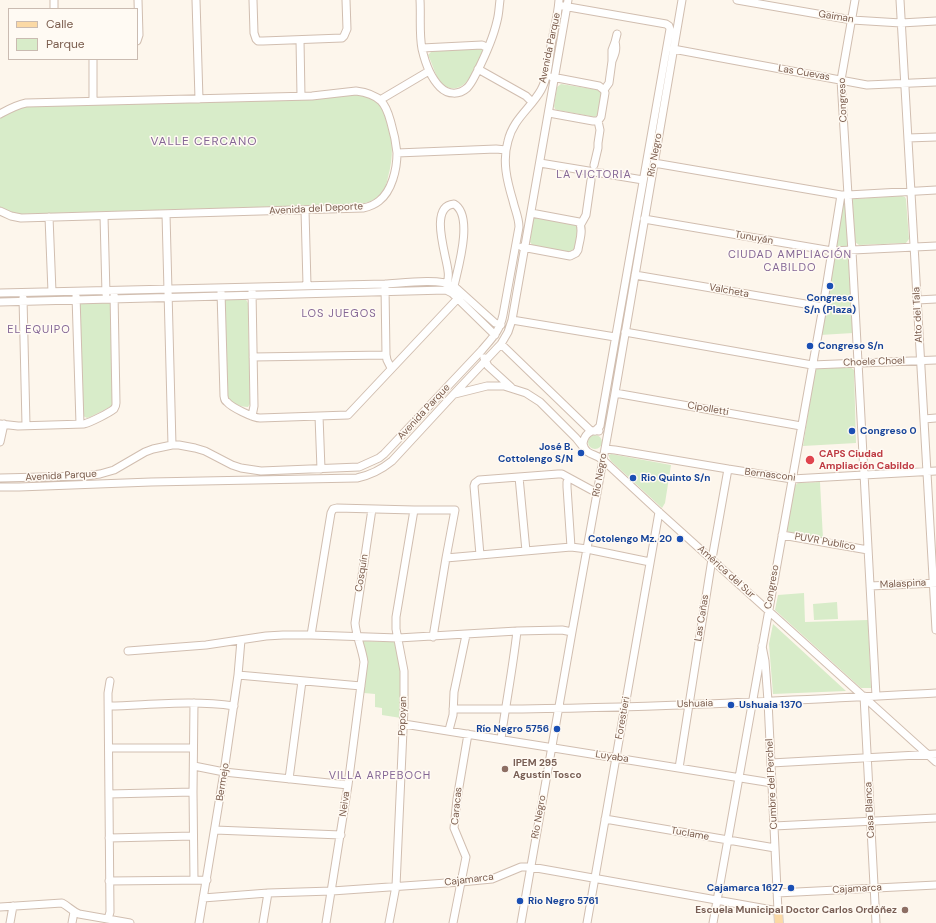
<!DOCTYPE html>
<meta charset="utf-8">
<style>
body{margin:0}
#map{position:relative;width:936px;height:923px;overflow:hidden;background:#fdf6ec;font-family:"DM Sans",sans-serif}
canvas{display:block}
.legend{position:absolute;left:8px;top:8px;width:130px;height:52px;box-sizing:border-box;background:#fffaf3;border:1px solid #cabbb1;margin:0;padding:5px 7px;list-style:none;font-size:12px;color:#7a5c4d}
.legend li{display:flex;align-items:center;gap:8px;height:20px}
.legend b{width:20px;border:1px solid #cabbb1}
</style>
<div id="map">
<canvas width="936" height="923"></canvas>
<ul class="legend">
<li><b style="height:5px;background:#fbd9a5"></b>Calle</li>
<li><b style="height:11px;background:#d8ecc9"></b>Parque</li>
</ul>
</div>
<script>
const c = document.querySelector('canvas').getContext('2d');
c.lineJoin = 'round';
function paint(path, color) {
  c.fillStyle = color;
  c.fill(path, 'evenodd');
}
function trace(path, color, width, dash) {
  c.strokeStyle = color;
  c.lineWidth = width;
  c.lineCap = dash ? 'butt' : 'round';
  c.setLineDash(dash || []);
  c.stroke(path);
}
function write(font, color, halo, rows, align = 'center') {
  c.font = font + ' "DM Sans",sans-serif';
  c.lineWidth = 3;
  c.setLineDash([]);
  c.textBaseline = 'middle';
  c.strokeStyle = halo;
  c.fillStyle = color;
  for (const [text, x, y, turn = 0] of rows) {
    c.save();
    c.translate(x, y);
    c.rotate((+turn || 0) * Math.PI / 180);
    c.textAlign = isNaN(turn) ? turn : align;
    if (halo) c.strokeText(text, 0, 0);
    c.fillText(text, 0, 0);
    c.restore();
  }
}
paint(new Path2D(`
 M 479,48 L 482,49 L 483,52 C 476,65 468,92 450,88 C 444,87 441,84 438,79 C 434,71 432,63 428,55 L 432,51 Z
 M 561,84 L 599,90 L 602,95 L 598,114 L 595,117 L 557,110 L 555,109 L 554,106 L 557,87 Z
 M 357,93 C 366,96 375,98 381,106 C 383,109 384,113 386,117 C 393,138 394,156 388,177 C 387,183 385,189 381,194 C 375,200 368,203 360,204 L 20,214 L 6,211 L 0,207 L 0,118 L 5,114 L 20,106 Z
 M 902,196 L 905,197 L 906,199 L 909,239 L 906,243 L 859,245 L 855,242 L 852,201 L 853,199 Z
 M 844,199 L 846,200 L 848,243 L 847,246 L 837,247 L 834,244 Z
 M 538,217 L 574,224 L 577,225 L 578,228 L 574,250 L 572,252 L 533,246 L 530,242 L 533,220 L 535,218 Z
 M 837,253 L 845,253 L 849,257 L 853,333 L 820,335 L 834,255 Z
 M 245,298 L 248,303 L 250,404 L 248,407 C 240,407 231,403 227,397 L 225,304 L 225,300 L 226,299 Z
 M 109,302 L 111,306 L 113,405 L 112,406 L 90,417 L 87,418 L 83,416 L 79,305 L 81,303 Z
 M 850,367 L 854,370 L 856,443 L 803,446 L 815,369 Z
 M588 442a7 7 0 1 1 14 0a7 7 0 1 1-14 0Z
 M 611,454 L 671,465 L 665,503 L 662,508 L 611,461 L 609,457 L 609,455 Z
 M 820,482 L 823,539 L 790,533 L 786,530 L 793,487 L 798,483 Z
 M 804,593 L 805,622 L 868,620 L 871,688 L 861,688 L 775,610 L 778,595 Z
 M 837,602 L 838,619 L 814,620 L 813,604 Z
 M 773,624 L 846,691 L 773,694 L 769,644 Z
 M 361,641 L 396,642 L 402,678 L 401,718 L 382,715 L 382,708 L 375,707 L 375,694 L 364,693 L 367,661 L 365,650 Z`), '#d8ecc9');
const minor = new Path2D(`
 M 54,0 L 54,9
 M 196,0 L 199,99
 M 253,0 L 254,33 L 256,39 L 258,41 L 263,41 L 342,38 L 344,36 L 347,29 L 346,0
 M 420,0 C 421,16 419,33 422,49 C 425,62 430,77 440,87 C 448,95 459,95 467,88 C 472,83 474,77 477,72 C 485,56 493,39 497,21 C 499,14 499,7 500,0
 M 737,0 L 852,20 L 901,23 L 936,21
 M 900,0 L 936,630
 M 563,6 L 666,24 L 669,26 L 670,29 L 601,420 L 600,426 L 595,431
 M 300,40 L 301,96
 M 137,41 L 139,35 L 138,0
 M 615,42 C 617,49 615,54 612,61 L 612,50 L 615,42 L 617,34
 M 422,48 L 482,45 L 488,48
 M 673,49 L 867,85 L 936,82
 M 93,59 L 93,101
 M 478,69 L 526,96 L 532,102
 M 604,90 L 609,83 L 612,61
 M 380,100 L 429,71
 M 549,113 L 593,121 L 598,121 L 601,117 L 605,93 L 604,90 L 599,86 L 552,77
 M 0,114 C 9,109 16,105 26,103 L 312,96 L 356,91 C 364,92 375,95 381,101 C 387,107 389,116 391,123 C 394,133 396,143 397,153 C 397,169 392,191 379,201 C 374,205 368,207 363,208 L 21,218 L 11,216 L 0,211
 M 908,138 L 936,137
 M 397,153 L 496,149 L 506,150
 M 540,163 L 643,180
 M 654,163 L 841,195 L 848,195 L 841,80 L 855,0
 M 594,165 L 598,148 L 598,143 L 600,130 L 598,121
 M 305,210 L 307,285
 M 166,214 L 172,445
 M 104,216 L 106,294
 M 49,217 L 52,292
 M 644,219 L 832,251 L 936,246
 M 581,224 L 586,215 L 591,180
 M 522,247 L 570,256 L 576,253 L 578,250 C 579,242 584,230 579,222 L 531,213
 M 635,275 L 823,307
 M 447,286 C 448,281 449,276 448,271 C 447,257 428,206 454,204 C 474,215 458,268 454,286 L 452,290
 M 385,287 L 386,355 L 387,360 L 391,368
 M 252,291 L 254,406 L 252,416
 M 221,292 L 224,396 C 225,400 224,400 227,402 C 231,407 253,418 260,418 L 348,415 L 461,295
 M 0,293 L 385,284 C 403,283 439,278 454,286 L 495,323 L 501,325
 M 76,296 L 80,424
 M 23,298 L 26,425
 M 917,300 L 936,299
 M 0,302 L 446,290 L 452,293 L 495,335
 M 512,320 L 615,337
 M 625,332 L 812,365 L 936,360
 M 501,344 L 591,431
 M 253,357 L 386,355
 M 484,358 L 488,366 L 511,387
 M 615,393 L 801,426
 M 455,394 L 487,386 L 504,386 L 526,393 L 540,402 L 576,438 L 584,448
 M 319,416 L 321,469
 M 924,419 L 936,418
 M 0,424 L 18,426 L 84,424 C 91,422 109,413 114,409 C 116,406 116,406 116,403 L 114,293
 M 599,431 C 590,429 584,435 583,444 C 586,456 595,453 603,460 L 659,512 L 936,762
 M 0,442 L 4,424
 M 605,449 L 615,450 L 728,469 L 792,479 L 936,471
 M 519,477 L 526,551
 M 0,478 L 85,476 L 100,474 L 114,470 L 145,452 L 153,449 L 172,445 L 179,445 L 195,448 L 205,451 L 232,465 L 241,468 L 261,471 L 359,467 L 379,458 L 384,454 L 482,350 C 492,338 500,331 503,315 L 519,227 C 519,218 515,210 513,201 C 507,181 502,161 508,141 C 513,119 531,108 541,90 C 548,77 549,60 551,45 C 554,30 558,15 559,0
 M 569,478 L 567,482 L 567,487 L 571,547
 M 0,487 L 19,487 L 151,482 L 357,478 C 371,475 381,470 392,461 L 453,395 L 501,344 L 508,332 L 512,320 L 568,0
 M 782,535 L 868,550
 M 480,555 L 474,486 L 475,483 L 479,480 L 558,474 L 562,474 L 597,493
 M 446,558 L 571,547 L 587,549 L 650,562
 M 870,586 L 936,583
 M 311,635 L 331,513 L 333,509 L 337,508 L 414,510 L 455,510 L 446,558 L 433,637
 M 128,651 L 206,645 L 266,636 L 283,635 L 311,635 L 398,638 L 517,631 L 562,630 L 572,632
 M 238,675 L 361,686
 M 864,696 L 876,923
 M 876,696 L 852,251 L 848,195 L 936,190
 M 194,703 L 193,792 L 194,880
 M 109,706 C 150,705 193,700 234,706
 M 453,709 C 614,710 775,701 936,693
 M 404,724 L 772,783
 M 449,730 L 453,715 L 454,692 L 466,635
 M 501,739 C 506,703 513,667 517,631
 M 109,748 L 193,748
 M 771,763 L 936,754
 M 194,766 L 224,772 L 348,785
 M 679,768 L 712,559 L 728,469
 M 289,779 L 302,681
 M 109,794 L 193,792
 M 605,819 L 775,848
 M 774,826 L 936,818
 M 215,830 L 341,835
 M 109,838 L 193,836
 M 109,881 L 207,880
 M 777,893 L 936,885
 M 203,898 L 268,893 L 332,891 L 461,882 L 492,879 L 521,867 L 531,867 L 778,911 L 768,701 L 765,661 L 762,646
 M 0,907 L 62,903 C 68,906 72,911 79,914 L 130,923
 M 108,919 L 110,912 L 108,693 L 110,681
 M 10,923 L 13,906
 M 72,923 L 74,912
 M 199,923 L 224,772 L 238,675 L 241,640
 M 263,923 L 268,893
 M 326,923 L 348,785 L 364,662 C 362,648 356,636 355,623 L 372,509
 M 389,923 L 396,886 L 404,708 L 404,671 L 396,629 L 396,617 L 414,510
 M 453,923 L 466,857 L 454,828 L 457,799 L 468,734
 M 521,923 L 572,632 L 615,393 L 682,0
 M 587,923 L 659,512
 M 713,923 L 823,307 L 841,195`);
const major = new Path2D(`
 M 778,911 L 779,923`);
trace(minor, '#d1beb0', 9);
trace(major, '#dad1cd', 10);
trace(minor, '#fff', 7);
trace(major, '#fbd9a5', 8);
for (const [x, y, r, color] of [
 [830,286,4,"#1a4fb4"],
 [810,346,4,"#1a4fb4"],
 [852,431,4,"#1a4fb4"],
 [581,453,4,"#1a4fb4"],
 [810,460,5,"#e0444e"],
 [633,478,4,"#1a4fb4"],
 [680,539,4,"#1a4fb4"],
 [731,705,4,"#1a4fb4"],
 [557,729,4,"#1a4fb4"],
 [505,769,4,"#8d6e63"],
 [791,888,4,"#1a4fb4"],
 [520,901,4,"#1a4fb4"],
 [905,910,4,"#8d6e63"]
]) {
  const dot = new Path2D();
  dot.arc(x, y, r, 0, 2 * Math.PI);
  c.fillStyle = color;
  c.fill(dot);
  trace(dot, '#fffaf3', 1.5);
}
write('10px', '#7a5c4d', '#fffaf3', [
 ["Gaiman",836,17,9],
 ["Avenida Parque",550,48,-78],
 ["Las Cuevas",804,73,10],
 ["Congreso",843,100,-92],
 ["Río Negro",655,155,-80],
 ["Avenida del Deporte",316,209,-3],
 ["Tunuyán",754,238,10],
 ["Valcheta",729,291,10],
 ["Alto del Tala",918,315,-93],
 ["Choele Choel",874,362,-2],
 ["Cipolletti",708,409,10],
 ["Avenida Parque",424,412,-47],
 ["Río Negro",600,475,-80],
 ["Bernasconi",770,475,7],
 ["Avenida Parque",61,476,-3],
 ["PUVR Publico",825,542,10],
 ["América del Sur",726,572,42],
 ["Cosquín",362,573,-81],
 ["Malaspina",903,584,-3],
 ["Congreso",772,587,-80],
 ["Las Cañas",702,618,-81],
 ["Ushuaia",695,704,-2],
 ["Popoyan",403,716,-88],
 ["Forestieri",623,718,-80],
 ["Luyaba",612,757,9],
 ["Bermejo",223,782,-81],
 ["Cumbre del Perchel",772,784,-93],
 ["Neiva",345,804,-82],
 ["Caracas",457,806,-84],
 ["Casa Blanca",870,810,-93],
 ["Río Negro",539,817,-80],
 ["Tuclame",690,834,10],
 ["Cajamarca",469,880,-7],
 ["Cajamarca",857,889,-3]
]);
write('bold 10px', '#164399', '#fffaf3', [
 ["Congreso",830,298,"center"],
 ["S/n (Plaza)",830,310,"center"],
 ["Congreso S/n",818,346],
 ["Congreso 0",860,431],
 ["José B.",573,447,"right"],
 ["Cottolengo S/N",573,459,"right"],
 ["Rio Quinto S/n",641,478],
 ["Cotolengo Mz. 20",672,539,"right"],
 ["Ushuaia 1370",739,705],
 ["Río Negro 5756",549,729,"right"],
 ["Cajamarca 1627",783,888,"right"],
 ["Rio Negro 5761",528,901]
], 'left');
write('bold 10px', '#be3a42', '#fffaf3', [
 ["CAPS Ciudad",819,454],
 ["Ampliación Cabildo",819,466]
], 'left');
write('bold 10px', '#785e54', '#fffaf3', [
 ["IPEM 295",513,763],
 ["Agustín Tosco",513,775],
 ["Escuela Municipal Doctor Carlos Ordóñez",897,910,"right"]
], 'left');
c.letterSpacing = '1px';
write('11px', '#846695', '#fffaf3', [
 ["LA VICTORIA",594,175],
 ["CIUDAD AMPLIACIÓN",790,255],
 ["CABILDO",790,268],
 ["LOS JUEGOS",339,314],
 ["EL EQUIPO",39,330],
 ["VILLA ARPEBOCH",380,776]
]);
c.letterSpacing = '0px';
c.letterSpacing = '1px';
write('12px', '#846695', '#fffaf3', [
 ["VALLE CERCANO",204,142]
]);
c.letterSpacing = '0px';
</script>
